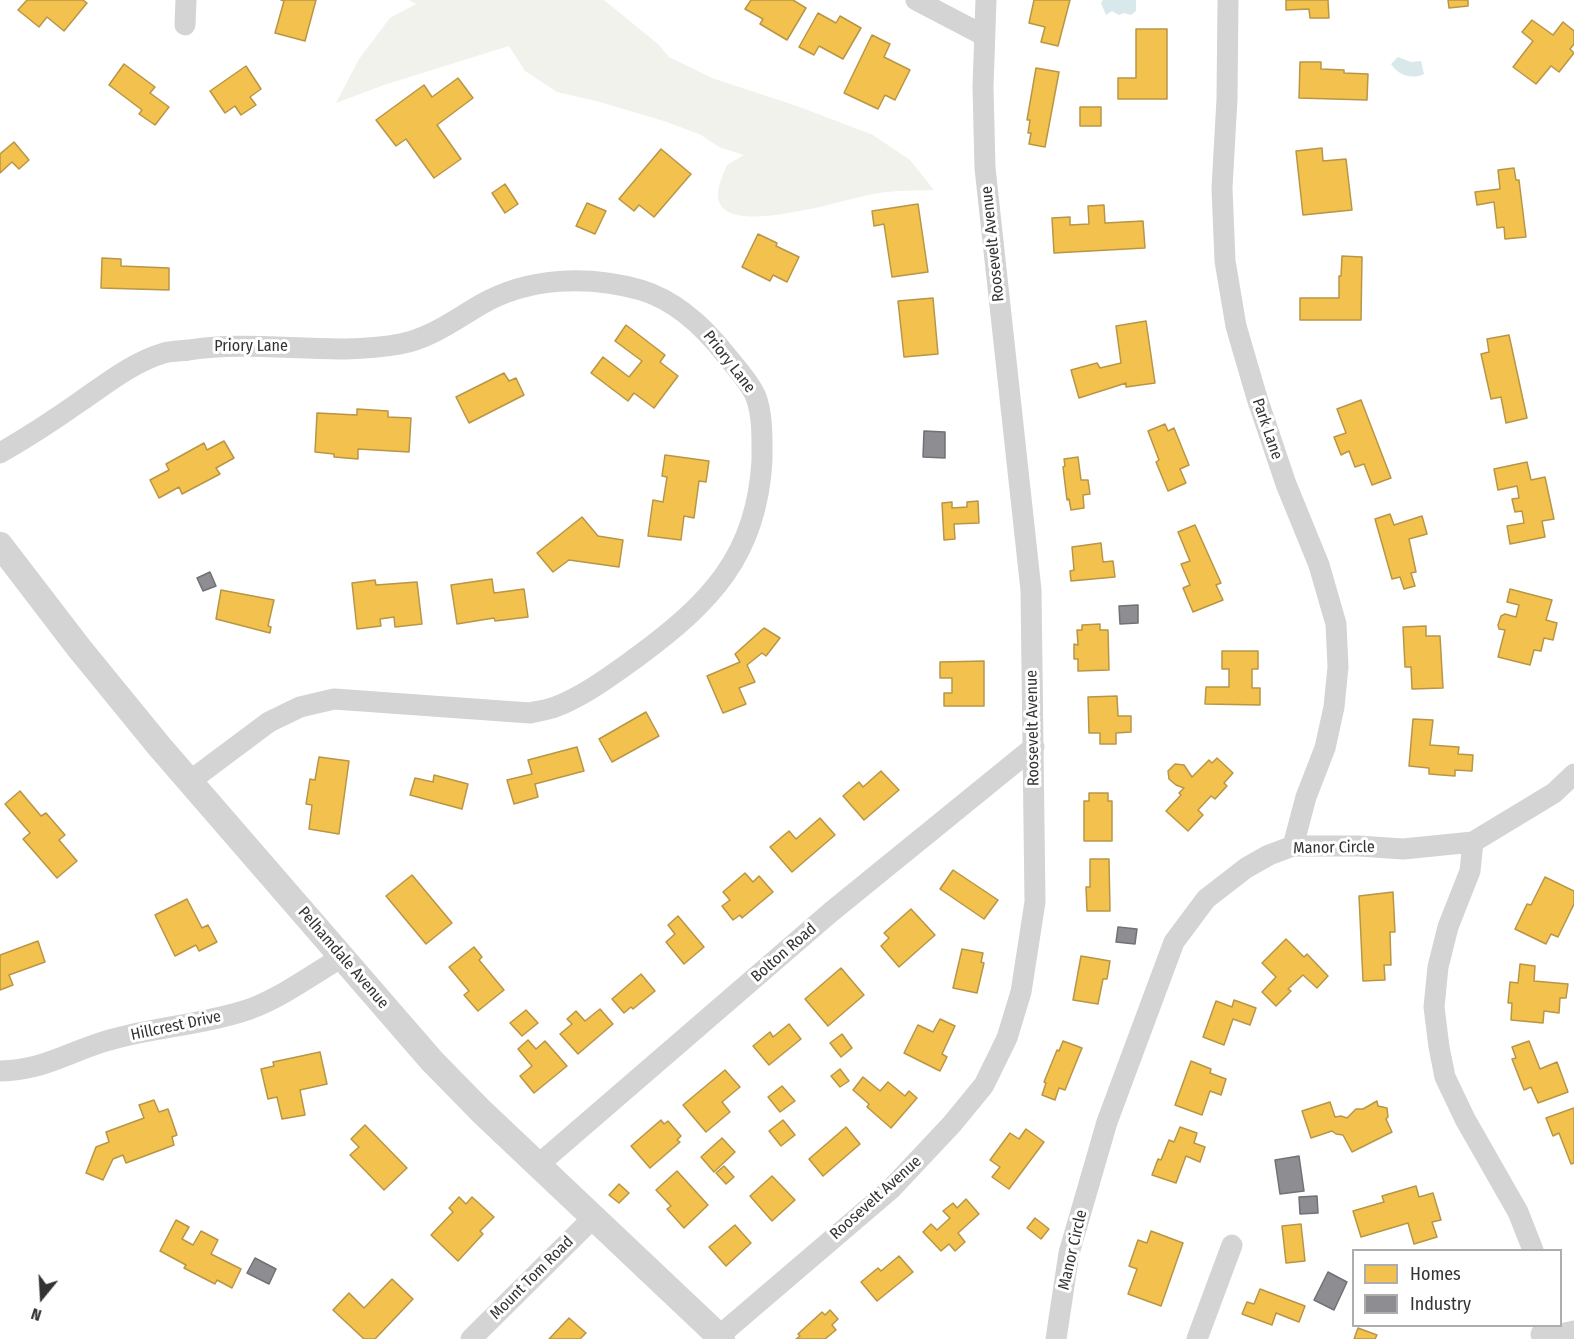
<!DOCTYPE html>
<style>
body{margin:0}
#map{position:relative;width:1574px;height:1339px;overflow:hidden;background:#fff;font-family:"Fira Sans Condensed",sans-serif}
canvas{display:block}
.legend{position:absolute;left:1352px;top:1249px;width:210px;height:78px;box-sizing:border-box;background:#fff;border:2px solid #adadad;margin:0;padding:8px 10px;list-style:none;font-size:18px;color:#333}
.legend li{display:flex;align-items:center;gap:12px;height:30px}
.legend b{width:30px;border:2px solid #adadad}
.north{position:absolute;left:12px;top:1267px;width:60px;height:60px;-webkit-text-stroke:4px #fff;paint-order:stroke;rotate:198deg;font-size:16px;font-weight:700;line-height:24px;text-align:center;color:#333}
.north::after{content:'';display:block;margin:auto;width:21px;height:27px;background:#333;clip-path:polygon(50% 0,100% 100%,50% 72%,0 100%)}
</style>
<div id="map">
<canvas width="1574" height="1339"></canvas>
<ul class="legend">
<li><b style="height:16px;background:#f2c14e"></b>Homes</li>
<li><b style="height:16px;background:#8d8d92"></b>Industry</li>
</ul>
<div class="north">N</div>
</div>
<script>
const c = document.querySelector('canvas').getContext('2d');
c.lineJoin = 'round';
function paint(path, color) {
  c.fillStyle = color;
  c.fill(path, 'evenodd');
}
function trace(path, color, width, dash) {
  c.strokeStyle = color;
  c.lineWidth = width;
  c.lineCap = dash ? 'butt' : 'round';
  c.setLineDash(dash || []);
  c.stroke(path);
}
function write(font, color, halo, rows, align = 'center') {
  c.font = font + ' "Fira Sans Condensed",sans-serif';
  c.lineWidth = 6;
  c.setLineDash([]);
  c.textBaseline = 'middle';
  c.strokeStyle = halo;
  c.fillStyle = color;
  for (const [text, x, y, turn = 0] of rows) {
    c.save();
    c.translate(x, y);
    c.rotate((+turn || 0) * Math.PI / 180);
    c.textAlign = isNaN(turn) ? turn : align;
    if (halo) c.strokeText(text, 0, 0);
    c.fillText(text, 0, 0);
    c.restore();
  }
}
paint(new Path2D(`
 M 409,0 L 604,0 L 658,44 L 669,57 L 712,78 L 797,106 L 873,135 L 910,160 L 934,190 C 916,191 897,190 879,193 C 848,198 746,232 723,208 C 712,196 722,178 727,165 L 744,155 L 719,147 L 701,135 L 667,122 L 600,102 L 557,92 L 525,71 L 509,46 L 384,85 L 336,103 L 359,59 L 390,18 L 416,4 Z`), '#f1f2ec');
paint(new Path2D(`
 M 1103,0 L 1136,0 L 1136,11 L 1131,15 L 1124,13 L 1119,15 L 1112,11 L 1106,15 L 1101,3 Z
 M 1398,57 L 1411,62 L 1421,61 L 1424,74 C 1412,80 1398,75 1391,64 Z`), '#d8e8eb');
const homes = new Path2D(`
 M 27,0 L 83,0 L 87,3 L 64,31 L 47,17 L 39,27 L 18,10 Z
 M 281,0 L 316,0 L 305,41 L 275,33 L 284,1 Z
 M 751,0 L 793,0 L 806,8 L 787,40 L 760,24 L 763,19 L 745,9 Z
 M 1034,0 L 1070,0 L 1058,46 L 1041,42 L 1045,27 L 1029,23 Z
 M 1286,0 L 1328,0 L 1329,18 L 1310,18 L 1309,9 L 1286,10 Z
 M 1448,0 L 1468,0 L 1468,6 L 1449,8 Z
 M 818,13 L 836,23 L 840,16 L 861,28 L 843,59 L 819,46 L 814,55 L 799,47 Z
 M 1532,20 L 1553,35 L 1563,22 L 1574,31 L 1574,44 L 1570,49 L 1574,53 L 1559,72 L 1551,66 L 1536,84 L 1513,67 L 1533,41 L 1522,32 Z
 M 1136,29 L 1167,29 L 1167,99 L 1118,99 L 1118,78 L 1136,78 Z
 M 872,35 L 890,44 L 884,57 L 910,70 L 895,100 L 885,95 L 878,109 L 844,93 Z
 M 1300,62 L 1321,62 L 1321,69 L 1344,70 L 1344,73 L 1368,74 L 1367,100 L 1299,98 Z
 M 124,64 L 155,87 L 150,93 L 169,107 L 155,125 L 139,114 L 142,110 L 109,85 Z
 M 246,66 L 261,89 L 250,97 L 256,105 L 241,115 L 235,106 L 225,113 L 210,91 Z
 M 1036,68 L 1059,72 L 1045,147 L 1029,144 L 1031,133 L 1028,133 L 1030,120 L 1027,120 Z
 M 458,78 L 473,98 L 437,125 L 461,159 L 434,178 L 406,139 L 396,146 L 376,120 L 424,85 L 432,97 Z
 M 1080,107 L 1101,107 L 1101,126 L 1080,126 Z
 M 14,142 L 29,160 L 19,169 L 12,162 L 0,173 L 0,154 Z
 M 1322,148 L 1323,161 L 1346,159 L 1352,210 L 1303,215 L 1296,151 Z
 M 661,149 L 691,174 L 654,217 L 639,205 L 634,211 L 619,199 Z
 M 1514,168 L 1516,180 L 1519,180 L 1526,237 L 1505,239 L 1504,227 L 1497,228 L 1494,202 L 1477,205 L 1475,192 L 1500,189 L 1498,170 Z
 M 505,184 L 518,204 L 505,213 L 492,193 Z
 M 587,203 L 606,211 L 595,234 L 576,226 Z
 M 918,204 L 928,272 L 892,277 L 884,224 L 874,226 L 872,211 Z
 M 1104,205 L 1105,223 L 1143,221 L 1145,248 L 1054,253 L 1052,218 L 1070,217 L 1070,225 L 1089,224 L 1088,206 Z
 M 758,234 L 777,243 L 776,246 L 799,257 L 787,282 L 773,275 L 770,281 L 742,267 Z
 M 1342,256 L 1362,257 L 1361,320 L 1300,320 L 1300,298 L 1339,298 L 1339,276 L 1341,276 Z
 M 102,258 L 121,259 L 121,266 L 169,268 L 169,290 L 101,288 Z
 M 933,298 L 938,354 L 904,357 L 898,301 Z
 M 1146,321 L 1155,383 L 1126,387 L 1126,383 L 1079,398 L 1071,370 L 1097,363 L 1100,368 L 1121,363 L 1116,326 Z
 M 626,325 L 665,355 L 660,362 L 678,376 L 654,408 L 634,393 L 628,401 L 591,373 L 603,357 L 629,377 L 642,361 L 615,341 Z
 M 1509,335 L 1527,418 L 1506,423 L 1501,397 L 1491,399 L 1481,354 L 1489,352 L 1487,339 Z
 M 504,373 L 509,381 L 516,378 L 524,395 L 469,423 L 456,397 Z
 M 1361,400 L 1391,478 L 1372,485 L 1364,464 L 1355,467 L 1349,451 L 1341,455 L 1334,437 L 1346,433 L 1337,409 Z
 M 357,409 L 388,411 L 388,417 L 411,418 L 409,452 L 358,449 L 358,459 L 334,457 L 334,454 L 315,452 L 317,413 L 357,415 Z
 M 1165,424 L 1168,431 L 1174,428 L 1189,465 L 1180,469 L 1186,483 L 1168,491 L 1156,462 L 1159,460 L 1148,431 Z
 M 224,441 L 234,458 L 216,468 L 220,474 L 182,494 L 179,487 L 159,498 L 150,480 L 169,470 L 166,464 L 204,443 L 207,450 Z
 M 665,455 L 709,461 L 706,482 L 699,481 L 694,518 L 684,516 L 681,540 L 648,536 L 653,500 L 663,502 L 667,477 L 662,476 Z
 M 1078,457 L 1081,480 L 1088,480 L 1090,494 L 1083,495 L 1084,508 L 1071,510 L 1069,499 L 1067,500 L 1063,467 L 1065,466 L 1064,459 Z
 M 1527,462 L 1531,480 L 1545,477 L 1554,519 L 1542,521 L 1545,537 L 1510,544 L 1507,526 L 1524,523 L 1522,511 L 1515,512 L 1512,499 L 1519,498 L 1517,486 L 1498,490 L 1494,469 Z
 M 978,501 L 979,523 L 954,524 L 955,539 L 944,540 L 942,503 L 952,502 L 952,508 L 967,507 L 967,502 Z
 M 1390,514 L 1394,525 L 1422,516 L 1427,534 L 1409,539 L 1416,572 L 1411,573 L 1415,586 L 1404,589 L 1400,577 L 1392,579 L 1375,519 Z
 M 582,517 L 598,536 L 623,540 L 619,567 L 569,560 L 553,572 L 537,553 Z
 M 1195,525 L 1221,583 L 1216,585 L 1223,600 L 1193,612 L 1183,588 L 1190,585 L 1181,564 L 1190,561 L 1178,532 Z
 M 1101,543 L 1103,562 L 1113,561 L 1115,577 L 1071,581 L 1070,571 L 1074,570 L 1072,547 Z
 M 492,579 L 494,593 L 524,589 L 528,617 L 495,621 L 494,618 L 457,624 L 451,585 Z
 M 375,580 L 376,585 L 417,582 L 422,624 L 395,627 L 394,617 L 380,619 L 381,626 L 357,629 L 352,583 Z
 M 1510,589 L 1552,600 L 1546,620 L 1557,623 L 1553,640 L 1544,638 L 1541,651 L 1534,650 L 1530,665 L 1498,657 L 1505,630 L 1499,629 L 1498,625 L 1501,616 L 1505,614 L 1516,617 L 1519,605 L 1507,602 Z
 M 221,590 L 274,600 L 268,626 L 271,627 L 270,633 L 216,619 Z
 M 1100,624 L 1100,630 L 1108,630 L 1109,670 L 1078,671 L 1078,659 L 1074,659 L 1074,644 L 1078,645 L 1077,630 L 1082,630 L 1082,625 Z
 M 1426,626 L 1426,636 L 1440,636 L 1443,688 L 1412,689 L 1411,667 L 1405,667 L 1403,627 Z
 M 764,628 L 780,638 L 766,656 L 762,653 L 747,665 L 755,682 L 739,688 L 746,704 L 723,713 L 707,676 L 740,662 L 735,654 Z
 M 1222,651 L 1258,651 L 1258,669 L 1252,669 L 1252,688 L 1260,688 L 1260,705 L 1205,704 L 1206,687 L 1229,687 L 1229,669 L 1222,669 Z
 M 984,661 L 984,706 L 944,706 L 944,693 L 952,693 L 952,678 L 940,678 L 940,662 Z
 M 1117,696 L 1118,716 L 1131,716 L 1131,732 L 1116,733 L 1116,744 L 1100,744 L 1100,733 L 1089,733 L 1088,697 Z
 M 646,712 L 659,736 L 612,762 L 599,739 Z
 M 1413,719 L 1433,720 L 1430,745 L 1459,747 L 1458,754 L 1473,755 L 1472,771 L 1455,770 L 1455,776 L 1429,774 L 1429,768 L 1409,766 Z
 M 577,747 L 584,771 L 535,784 L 538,797 L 514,804 L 507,780 L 532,774 L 528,760 Z
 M 319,757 L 349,761 L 339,834 L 309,829 L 312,805 L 306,804 L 310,779 L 315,780 Z
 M 1217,758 L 1233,773 L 1224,783 L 1227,786 L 1215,799 L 1211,796 L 1198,810 L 1203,815 L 1188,831 L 1166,811 L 1181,795 L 1179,793 L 1184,788 L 1176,785 L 1169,779 L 1168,771 L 1175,764 L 1184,765 L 1192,777 L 1209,760 L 1212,763 Z
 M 881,771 L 899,790 L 864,820 L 843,796 L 859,782 L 863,787 Z
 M 434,775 L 468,784 L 462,809 L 410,795 L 415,778 L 433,782 Z
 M 20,791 L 41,816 L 46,813 L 65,835 L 59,840 L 77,861 L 57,878 L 23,839 L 30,833 L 5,804 Z
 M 1089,793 L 1108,793 L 1108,801 L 1112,801 L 1112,841 L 1084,841 L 1084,801 L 1089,801 Z
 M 820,818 L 835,835 L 792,872 L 770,847 L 789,831 L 796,839 Z
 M 1090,859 L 1109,859 L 1110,911 L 1087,911 L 1086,887 L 1090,887 Z
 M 953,870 L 998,900 L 984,919 L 940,889 Z
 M 745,873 L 753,882 L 759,876 L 773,892 L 742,918 L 740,915 L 733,920 L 722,906 L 730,900 L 723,892 Z
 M 412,875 L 452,923 L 426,944 L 386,896 Z
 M 1545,877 L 1574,891 L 1574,904 L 1558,937 L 1551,934 L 1546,944 L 1515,929 L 1527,904 L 1531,905 Z
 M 1393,892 L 1395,932 L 1390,932 L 1391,965 L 1384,965 L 1385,980 L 1363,981 L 1359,896 Z
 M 187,899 L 202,928 L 208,925 L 217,942 L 199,951 L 196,945 L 175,956 L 155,915 Z
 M 911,909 L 935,935 L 899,967 L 881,946 L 889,938 L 884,933 Z
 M 678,916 L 704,947 L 684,964 L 666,942 L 675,934 L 668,925 Z
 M 1286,939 L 1304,957 L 1307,954 L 1328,976 L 1317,988 L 1303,975 L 1288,989 L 1291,991 L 1276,1006 L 1262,992 L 1276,977 L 1262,963 Z
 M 38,941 L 45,962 L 9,975 L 13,985 L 0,990 L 0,955 Z
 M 474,947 L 482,957 L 479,960 L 504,990 L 478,1011 L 464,995 L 469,991 L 449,967 Z
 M 962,949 L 983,953 L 981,962 L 984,963 L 977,993 L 953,988 Z
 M 1081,956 L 1110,961 L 1107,979 L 1103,979 L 1098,1004 L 1073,1000 Z
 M 1520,964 L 1535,966 L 1534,981 L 1568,984 L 1566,998 L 1560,998 L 1559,1013 L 1544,1011 L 1543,1023 L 1511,1020 L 1512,1003 L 1508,1003 L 1510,982 L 1518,983 Z
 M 841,968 L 864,995 L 828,1026 L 805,999 Z
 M 641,974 L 655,991 L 633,1009 L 631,1007 L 624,1013 L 612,999 Z
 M 1234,1000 L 1256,1008 L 1250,1025 L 1233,1019 L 1224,1045 L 1203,1037 L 1216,1001 L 1232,1007 Z
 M 600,1009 L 613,1024 L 578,1054 L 560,1034 L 572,1024 L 567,1019 L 576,1011 L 585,1021 Z
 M 526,1010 L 538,1023 L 522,1036 L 510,1023 Z
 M 940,1019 L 955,1026 L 942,1054 L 947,1057 L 940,1071 L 904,1053 L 918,1025 L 933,1032 Z
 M 789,1024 L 801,1039 L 769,1065 L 753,1046 L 770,1032 L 773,1037 Z
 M 842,1034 L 852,1048 L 841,1057 L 830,1043 Z
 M 528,1040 L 536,1049 L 545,1041 L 567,1066 L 534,1093 L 520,1076 L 532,1066 L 518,1049 Z
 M 1063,1041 L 1082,1048 L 1065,1090 L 1059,1088 L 1055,1100 L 1042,1095 L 1046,1083 L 1044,1082 L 1057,1050 L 1059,1051 Z
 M 1529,1041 L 1540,1069 L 1557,1062 L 1568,1092 L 1538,1103 L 1531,1087 L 1524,1090 L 1512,1059 L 1516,1058 L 1512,1047 Z
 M 320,1052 L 327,1084 L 300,1090 L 305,1115 L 282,1119 L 277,1097 L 268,1099 L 261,1069 L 274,1066 L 273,1062 Z
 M 1191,1061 L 1211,1069 L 1210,1073 L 1226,1079 L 1221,1095 L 1210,1091 L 1202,1115 L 1175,1105 Z
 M 840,1069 L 849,1081 L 840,1087 L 831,1076 Z
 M 725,1070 L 740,1087 L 722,1102 L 730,1112 L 706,1132 L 683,1105 Z
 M 863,1077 L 880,1091 L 888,1082 L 905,1096 L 909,1091 L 917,1098 L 891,1128 L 867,1107 L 869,1104 L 853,1090 Z
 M 782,1086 L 795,1101 L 780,1112 L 768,1097 Z
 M 154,1100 L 159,1112 L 168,1109 L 177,1135 L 172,1137 L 174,1145 L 126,1163 L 123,1155 L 113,1159 L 103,1180 L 86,1173 L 96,1147 L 109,1142 L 106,1132 L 144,1118 L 139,1105 Z
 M 1377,1101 L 1378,1106 L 1387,1108 L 1388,1117 L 1386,1119 L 1392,1132 L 1352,1152 L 1343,1135 L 1336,1134 L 1332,1131 L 1311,1138 L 1302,1111 L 1330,1102 L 1335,1117 L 1341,1116 L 1347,1118 L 1356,1109 L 1363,1109 Z
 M 1574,1108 L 1574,1163 L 1571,1164 L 1559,1133 L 1553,1136 L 1546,1118 Z
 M 661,1120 L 664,1124 L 668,1121 L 681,1136 L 677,1140 L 680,1142 L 650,1168 L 631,1146 Z
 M 783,1120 L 795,1135 L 781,1146 L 769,1131 Z
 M 365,1125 L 407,1168 L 384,1190 L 350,1155 L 359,1147 L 351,1139 Z
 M 846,1127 L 860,1144 L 823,1176 L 809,1159 Z
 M 1180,1127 L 1197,1133 L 1194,1143 L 1205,1147 L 1200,1162 L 1186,1156 L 1176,1183 L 1152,1175 L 1158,1159 L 1161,1160 L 1169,1140 L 1174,1142 Z
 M 1026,1129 L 1044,1142 L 1009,1189 L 992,1177 L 1000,1167 L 990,1160 L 1010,1133 L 1019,1139 Z
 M 722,1138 L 735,1152 L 714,1172 L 701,1157 Z
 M 724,1166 L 734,1177 L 726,1184 L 716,1173 Z
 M 677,1171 L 708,1205 L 684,1228 L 667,1209 L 671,1206 L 656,1190 Z
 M 772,1176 L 795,1200 L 772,1221 L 750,1196 Z
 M 619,1184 L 629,1193 L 619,1203 L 609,1195 Z
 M 1416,1186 L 1419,1197 L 1433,1193 L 1441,1220 L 1432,1222 L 1437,1237 L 1414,1244 L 1408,1223 L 1361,1237 L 1353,1211 L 1384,1202 L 1382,1196 Z
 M 459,1197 L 466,1204 L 472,1197 L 494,1217 L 480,1231 L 483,1234 L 458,1261 L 431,1235 L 453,1212 L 449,1208 Z
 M 966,1199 L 979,1214 L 958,1233 L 965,1242 L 955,1251 L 949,1244 L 941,1251 L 923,1232 L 931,1224 L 937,1230 L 950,1218 L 943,1211 L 953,1203 L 957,1208 Z
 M 1035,1218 L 1049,1229 L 1041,1239 L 1027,1228 Z
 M 176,1220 L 189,1227 L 182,1239 L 193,1245 L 201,1231 L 218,1240 L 211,1254 L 241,1269 L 232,1288 L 217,1280 L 215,1284 L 184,1268 L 186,1265 L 160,1251 Z
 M 1301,1224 L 1305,1261 L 1286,1263 L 1282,1226 Z
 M 735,1225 L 751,1243 L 726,1266 L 709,1247 Z
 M 1151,1231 L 1183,1243 L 1161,1306 L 1128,1294 L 1137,1269 L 1129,1266 L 1138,1240 L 1147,1243 Z
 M 899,1256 L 913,1272 L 877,1301 L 861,1282 L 878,1268 L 881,1271 Z
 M 392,1279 L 413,1299 L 375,1339 L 364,1339 L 333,1310 L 349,1293 L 364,1308 Z
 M 1260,1289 L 1305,1306 L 1299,1322 L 1276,1313 L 1272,1325 L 1242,1314 L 1247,1302 L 1254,1304 Z
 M 830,1310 L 838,1319 L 832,1325 L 836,1330 L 825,1339 L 796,1339 L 800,1336 L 798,1334 L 822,1312 L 825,1315 Z
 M 569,1318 L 586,1333 L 580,1339 L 549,1339 Z
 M 1358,1328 L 1377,1335 L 1375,1339 L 1354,1339 Z`);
paint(homes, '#f2c14e');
trace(homes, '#b99646', 1.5);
const industry = new Path2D(`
 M 924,431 L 945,432 L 945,458 L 923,457 Z
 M 210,572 L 216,586 L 203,591 L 197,578 Z
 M 1138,605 L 1138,623 L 1120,624 L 1119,606 Z
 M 1118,927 L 1137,929 L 1135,944 L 1116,942 Z
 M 1299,1156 L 1304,1191 L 1280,1194 L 1275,1160 Z
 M 1317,1196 L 1318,1213 L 1300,1214 L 1299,1197 Z
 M 255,1258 L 276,1269 L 269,1284 L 247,1273 Z
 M 1328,1272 L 1347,1282 L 1334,1310 L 1314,1300 Z`);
paint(industry, '#8d8d92');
trace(industry, '#727276', 1.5);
trace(new Path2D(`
 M 916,0 L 983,35
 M 1228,0 L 1227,99 L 1222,188 L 1225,261 L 1236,326 L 1257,398 L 1286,484 L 1319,565 L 1336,624 L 1338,667 L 1334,707 L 1325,748 L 1306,797 L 1293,846
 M 185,25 L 186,0
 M 0,453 C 28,437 54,420 81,401 C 106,384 133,362 164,353 C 171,351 181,351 189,350 C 259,339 330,357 400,344 C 429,339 455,320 480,305 C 528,277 588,275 641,290 C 677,301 704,327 726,355 C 736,368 750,382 756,397 C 763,416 762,440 762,460 C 757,556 710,603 637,657 C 612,675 584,696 555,707 C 547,710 538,711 530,713 L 334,699 L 300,707 L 269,722 L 190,781
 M 1473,842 L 1470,871 L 1448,927 L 1438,967 L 1434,1007 L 1439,1047 L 1445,1077 L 1465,1119 L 1518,1212 L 1533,1250
 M 0,1071 C 44,1070 66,1053 106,1041 C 153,1027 203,1025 250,1009 C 282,997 312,975 342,957
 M 538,1165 L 831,912 L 1034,747
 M 1541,1334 L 1556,1335 L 1574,1331
 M 719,1336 L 891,1189 L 952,1124 L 984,1085 L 1007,1038 L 1021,992 L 1035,902 L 1031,590 L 985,168 L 983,87 L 986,0
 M 471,1339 L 593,1218
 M 1056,1339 L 1069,1253 L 1107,1122 L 1174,942 L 1206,899 L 1246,868 L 1269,855 L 1293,846 L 1359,846 L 1403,849 L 1473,842 L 1554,793 L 1574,774
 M 1197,1339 L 1232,1245`), '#d4d4d4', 21);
trace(new Path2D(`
 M 0,545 L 79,648 L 159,746 L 432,1061 L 482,1112 L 722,1339`), '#d4d4d4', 26);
write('16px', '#333', '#fff', [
 ["Roosevelt Avenue",993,244,-96],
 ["Priory Lane",251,347],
 ["Priory Lane",729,362,52],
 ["Park Lane",1267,429,71],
 ["Roosevelt Avenue",1033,728,-91],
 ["Manor Circle",1334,848,-1],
 ["Bolton Road",784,953,-41],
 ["Pelhamdale Avenue",343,958,49],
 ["Hillcrest Drive",176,1026,-12],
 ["Roosevelt Avenue",876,1198,-42],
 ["Manor Circle",1073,1250,-77],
 ["Mount Tom Road",532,1278,-45]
]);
</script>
